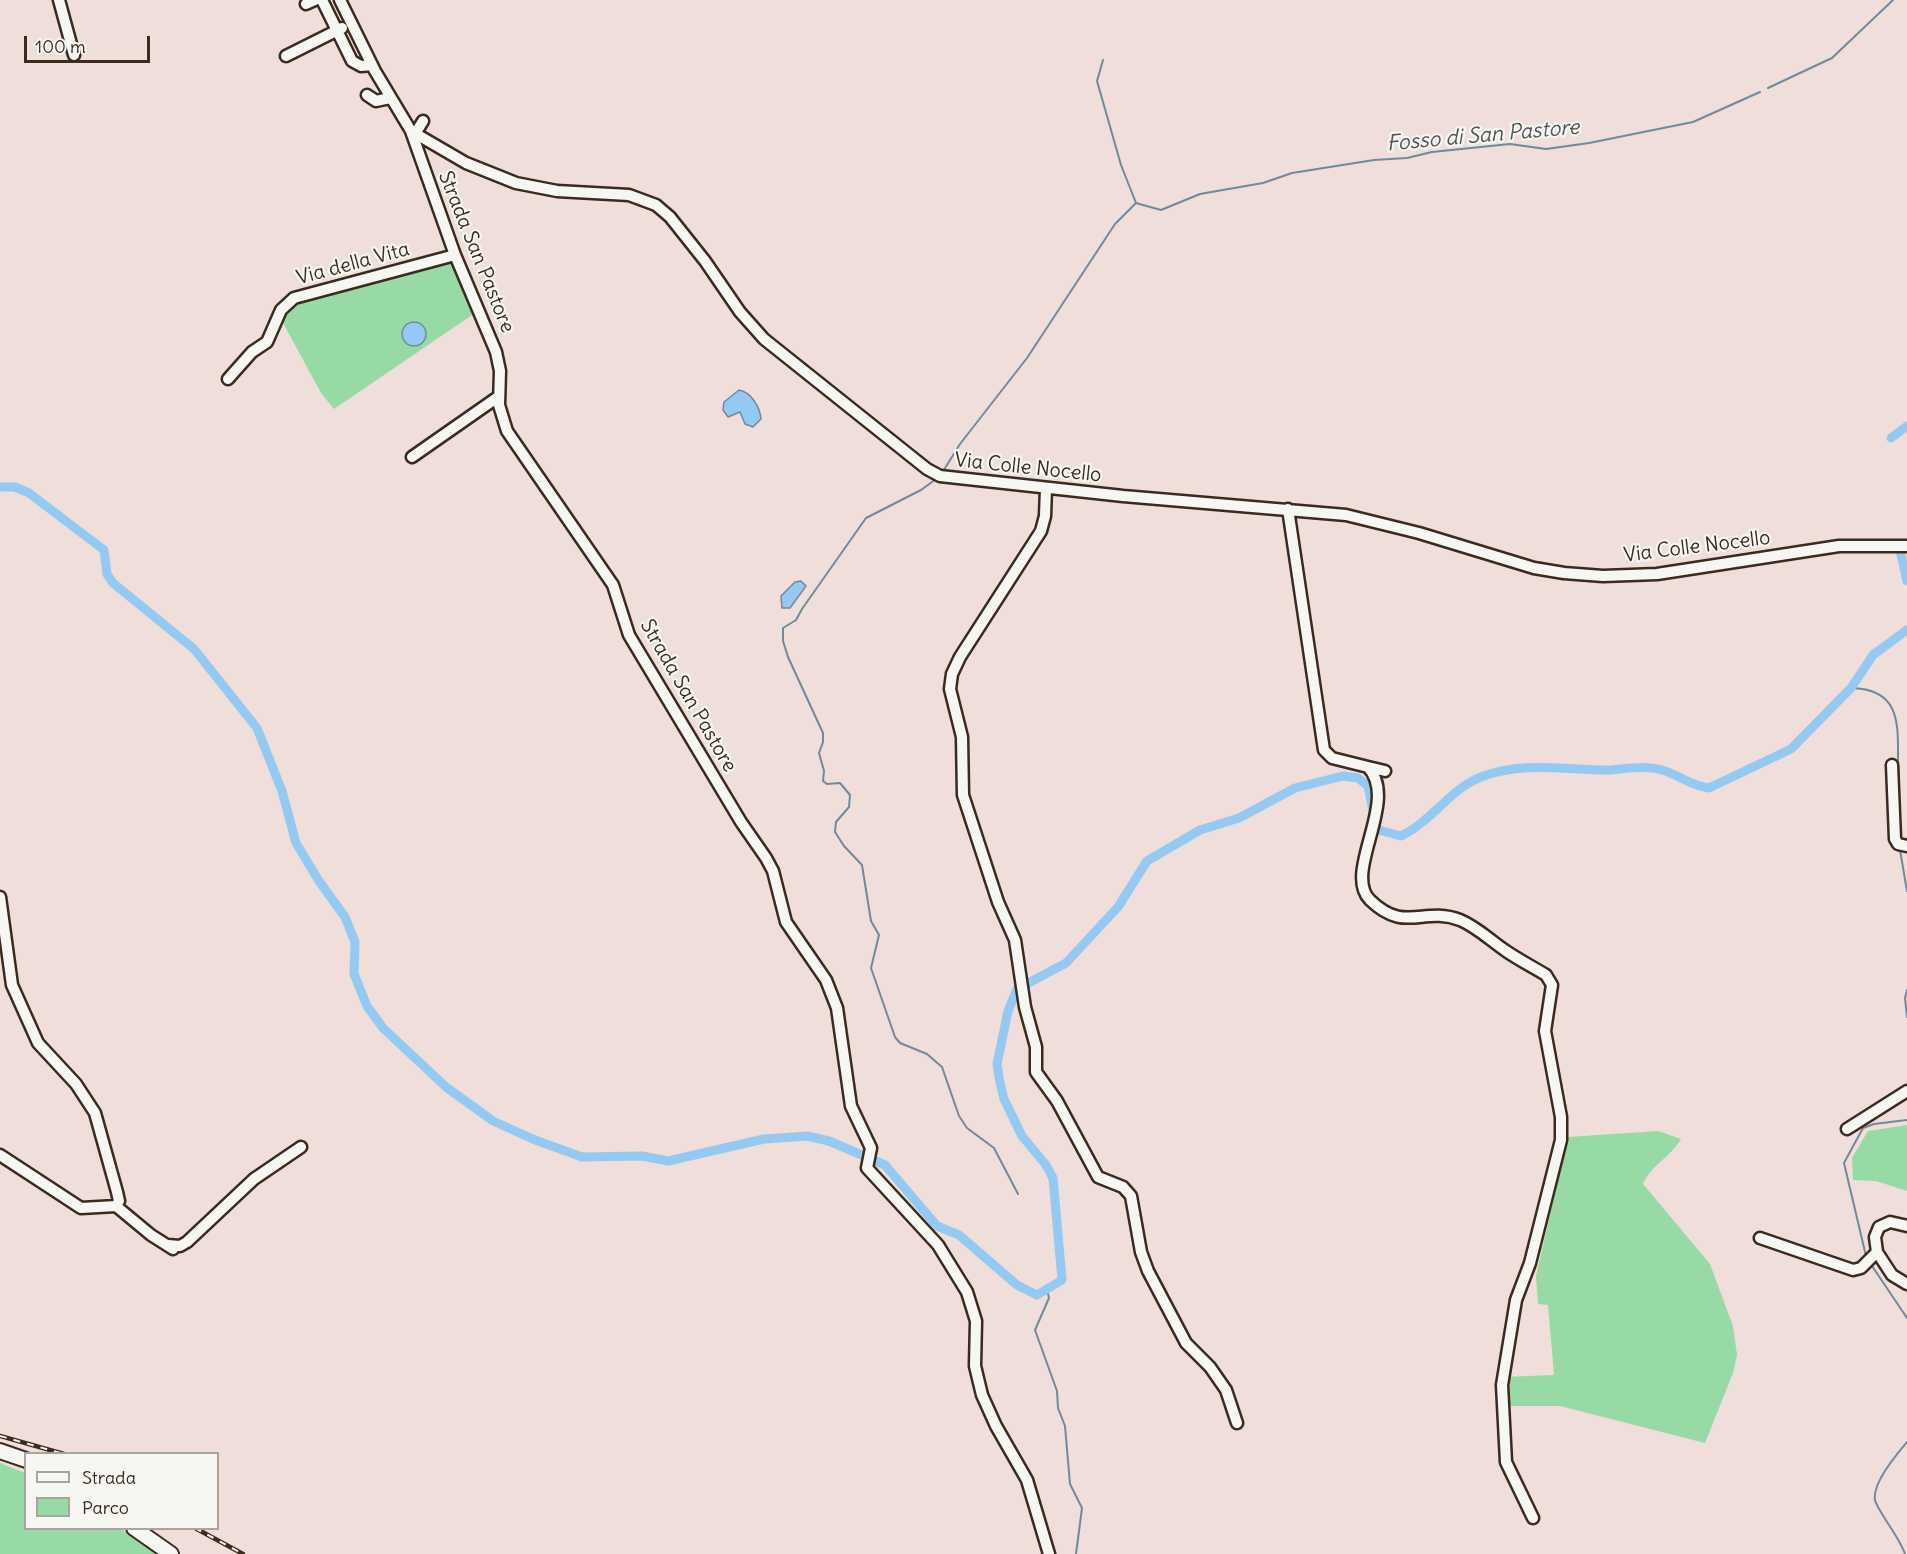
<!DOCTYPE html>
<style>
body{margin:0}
#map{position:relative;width:1907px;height:1554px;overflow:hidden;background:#efded9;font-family:Delius,sans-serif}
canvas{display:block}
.legend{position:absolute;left:24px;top:1452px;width:195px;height:78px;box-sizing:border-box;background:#f6f6f2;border:2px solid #aba49d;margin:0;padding:8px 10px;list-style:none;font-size:18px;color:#3b2a1e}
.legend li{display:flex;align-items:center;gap:12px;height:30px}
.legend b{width:30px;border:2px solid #aba49d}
.scale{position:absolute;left:24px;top:36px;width:126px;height:27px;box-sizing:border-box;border:3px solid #3b2a1e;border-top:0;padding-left:8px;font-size:18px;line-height:21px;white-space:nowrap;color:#3b2a1e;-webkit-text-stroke:4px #f6f6f2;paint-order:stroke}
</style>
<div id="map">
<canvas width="1907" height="1554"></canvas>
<ul class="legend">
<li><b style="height:8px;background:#f6f6f2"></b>Strada</li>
<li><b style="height:16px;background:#97daa6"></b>Parco</li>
</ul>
<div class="scale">100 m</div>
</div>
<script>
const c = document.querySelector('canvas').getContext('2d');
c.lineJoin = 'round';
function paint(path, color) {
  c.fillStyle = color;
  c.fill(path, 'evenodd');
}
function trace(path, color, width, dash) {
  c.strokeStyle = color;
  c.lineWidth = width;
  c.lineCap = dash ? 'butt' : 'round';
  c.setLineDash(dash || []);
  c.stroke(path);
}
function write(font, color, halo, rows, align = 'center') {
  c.font = font + ' Delius,sans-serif';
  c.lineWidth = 4.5;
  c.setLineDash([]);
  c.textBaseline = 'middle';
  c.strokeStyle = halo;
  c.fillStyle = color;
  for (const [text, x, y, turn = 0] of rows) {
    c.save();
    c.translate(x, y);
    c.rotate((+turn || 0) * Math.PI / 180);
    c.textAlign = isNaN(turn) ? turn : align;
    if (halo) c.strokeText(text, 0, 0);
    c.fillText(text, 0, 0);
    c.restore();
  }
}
paint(new Path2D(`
 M 453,261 L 475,313 L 334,409 L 321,393 L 275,308 Z
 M 1907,1125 L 1907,1191 L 1876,1181 L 1853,1180 L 1852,1158 L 1868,1131 Z
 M 1658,1131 L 1681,1139 C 1671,1157 1650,1166 1643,1184 L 1710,1264 L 1733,1326 L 1737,1355 L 1733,1373 L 1705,1443 L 1560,1406 L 1505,1406 L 1503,1377 L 1554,1375 L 1548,1305 L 1538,1304 L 1536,1276 L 1568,1137 Z
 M 0,1463 L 25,1473 L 26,1528 L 121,1529 L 160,1554 L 0,1554 Z`), '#97daa6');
const water = new Path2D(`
 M402 334a12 12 0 1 1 24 0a12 12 0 1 1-24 0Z
 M 739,390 C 751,392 760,407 761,419 L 753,427 L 745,424 L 740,412 L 728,417 L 723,410 L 724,402 Z
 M 801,581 L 806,586 L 790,608 L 782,608 L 781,596 L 795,582 Z`);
paint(water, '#94caf2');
trace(water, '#708a9d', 1.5);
trace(new Path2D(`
 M 1103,60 L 1097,81 L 1121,165 L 1136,203
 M 1768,88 L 1832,58 L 1893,0
 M 1136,203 L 1161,210 L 1200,194 L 1263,183 L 1292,173 L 1374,160 L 1407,158 L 1432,152 L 1510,144 L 1546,149 L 1589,143 L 1693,122 L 1760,92
 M 942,473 L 960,444 L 1027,358 L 1115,224 L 1136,203
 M 936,479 L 921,490 L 866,518 L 802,609 L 796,620 L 783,628 L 783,641 L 788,657 L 823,733 L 823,742 L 819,753 L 824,771 L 823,781 L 827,784 L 840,783 L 850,795 L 849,807 L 836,822 L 835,832 L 844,846 L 862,865 L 871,921 L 879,935 L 871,968 L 895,1037 L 900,1043 L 927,1054 L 942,1067 L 959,1116 L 967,1128 L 994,1148 L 1018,1194
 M 1851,688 C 1901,689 1898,724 1898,762 C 1899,781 1899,799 1899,818
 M 1900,850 L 1907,891
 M 1907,990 L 1905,998 L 1907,1017
 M 1866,1256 L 1844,1163 L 1863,1128 L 1874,1124 L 1907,1120
 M 1870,1263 L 1907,1318
 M 1047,1290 L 1049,1298 L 1035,1330 L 1057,1391 L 1058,1408 L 1065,1426 L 1070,1484 L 1082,1508 L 1076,1554
 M 1905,1554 C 1899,1536 1878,1512 1875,1500 C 1872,1483 1897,1454 1907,1442`), '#708a9d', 2);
trace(new Path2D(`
 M 1891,438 L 1907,426
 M 0,487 L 15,487 L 29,493 L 104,550 L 107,574 L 113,583 L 194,649 L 257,728 L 282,791 L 296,843 L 319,881 L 345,917 L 355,942 L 354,974 L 367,1006 L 383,1028 L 446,1087 L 493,1121 L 535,1140 L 582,1157 L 642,1156 L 668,1161 L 764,1139 L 807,1136 L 829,1141 L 885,1165 L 937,1226 L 959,1235 L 1017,1285 L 1037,1295 L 1062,1280 L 1053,1178 L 1046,1165 L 1022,1136 L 1004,1099 L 1000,1083 L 997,1064 L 1008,1011 L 1017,989 L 1066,963 L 1118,907 L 1147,861 L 1200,830 L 1239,818 L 1295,788 L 1343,776 L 1358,778 L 1368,786 L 1374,815 L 1371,828 L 1401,836 C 1431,822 1450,789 1481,777 C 1522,761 1566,770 1608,770 C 1625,769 1645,765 1662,770 C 1679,775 1691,786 1709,788 L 1791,749 L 1851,688 L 1873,655 L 1907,630
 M 1900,550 L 1907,581`), '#94caf2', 9);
const minor = new Path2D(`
 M 59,0 L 74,55
 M 322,0 L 352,61 L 361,66 L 372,65
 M 340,0 L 375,71 L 411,131 L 466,163 L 516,183 L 557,191 L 629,195 L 656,205 L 670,217 L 705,261 L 740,312 L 764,339 L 927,469 L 940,476 L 1123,496 L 1346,515 L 1419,533 L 1534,568 L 1564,573 L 1603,576 L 1657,574 L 1839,546 L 1907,546
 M 306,4 L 315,0
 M 286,56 L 342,28
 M 367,95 L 376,101 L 390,98
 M 411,131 L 455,255 L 496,352 L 500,371 L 499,405 L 507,431 L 613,585 L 629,635 L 741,822 L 766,858 L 773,871 L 786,922 L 826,980 L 837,1008 L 851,1106 L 871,1148 L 867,1168 L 938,1245 L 967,1292 L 976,1321 L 975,1366 L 982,1395 L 996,1426 L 1027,1480 L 1049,1554
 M 415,134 L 423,121
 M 228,379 L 252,352 L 267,342 L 281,310 L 294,298 L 455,255
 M 412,457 L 498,397
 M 1046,488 L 1045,516 L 1041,531 L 960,657 L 952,674 L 950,689 L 962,737 L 963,795 L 998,902 L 1015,940 L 1025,1007 L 1036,1047 L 1036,1072 L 1057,1101 L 1098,1177 L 1123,1187 L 1131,1196 L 1141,1252 L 1148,1271 L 1186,1343 L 1210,1367 L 1226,1390 L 1237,1423
 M 1288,509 L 1324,750 L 1332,758 L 1368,767 C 1400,801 1342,872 1370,900 C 1405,934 1423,906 1460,920 C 1477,927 1491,941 1506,951 C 1519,960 1533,967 1546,975 L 1552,985 L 1545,1031 L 1561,1117 L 1561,1140 L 1530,1263 L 1516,1300 L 1502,1385 L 1506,1462 L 1533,1518
 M 1892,765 L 1895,839 L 1898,844 L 1907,846
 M 1368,767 L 1385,771
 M 0,897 L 12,985 L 38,1043 L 76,1084 L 95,1113 L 117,1192 L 119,1201 L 116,1206
 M 1847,1129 L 1907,1091
 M 0,1155 L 81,1208 L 116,1206
 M 116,1206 L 151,1235 L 173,1249
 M 1760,1238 L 1853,1270 L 1861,1268 L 1877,1252 L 1892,1275 L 1907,1284
 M 168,1245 L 180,1246 L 187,1242 L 254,1179 L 301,1147
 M 1877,1252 L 1875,1237 L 1879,1227 L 1890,1222 L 1907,1226`);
const major = new Path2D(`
 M 0,1451 L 26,1460
 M 134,1528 L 171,1554`);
trace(minor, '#3b2a1e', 15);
trace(major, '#3b2a1e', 18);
trace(minor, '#f6f6f2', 10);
trace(major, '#f6f6f2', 14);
const rail = new Path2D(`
 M 0,1436 L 64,1454
 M 195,1528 L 243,1554`);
trace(rail, '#3b2a1e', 4.5);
trace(rail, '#f6f6f2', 2, [7]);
write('20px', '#3b2a1e', '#f6f6f2', [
 ["Strada San Pastore",476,252,68],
 ["Via della Vita",353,264,-15],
 ["Via Colle Nocello",1028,468,6],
 ["Via Colle Nocello",1697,547,-7],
 ["Strada San Pastore",688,696,60]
]);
write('italic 21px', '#515253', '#f6f6f2', [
 ["Fosso di San Pastore",1483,136,-5]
]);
</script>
